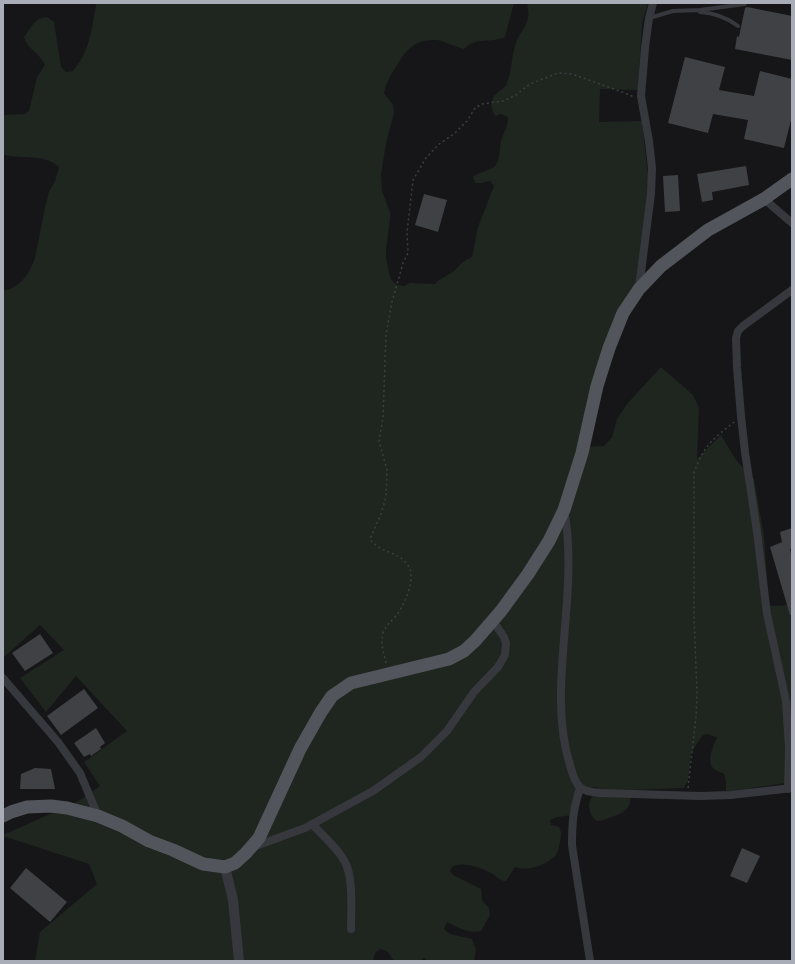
<!DOCTYPE html>
<style>
body{margin:0}
#map{position:relative;width:795px;height:964px;overflow:hidden;background:#161618;font-family:"Archivo Narrow",sans-serif}
canvas{display:block}
.frame{position:absolute;inset:0;border:4px solid #a8adb8;pointer-events:none}
</style>
<div id="map">
<canvas width="795" height="964"></canvas>
<div class="frame"></div>
</div>
<script>
const c = document.querySelector('canvas').getContext('2d');
c.lineJoin = 'round';
function paint(path, color) {
  c.fillStyle = color;
  c.fill(path, 'evenodd');
}
function trace(path, color, width, dash) {
  c.strokeStyle = color;
  c.lineWidth = width;
  c.lineCap = dash ? 'butt' : 'round';
  c.setLineDash(dash || []);
  c.stroke(path);
}
paint(new Path2D(`
 M 95,3 L 514,3 L 505,37 C 490,44 477,36 464,49 C 456,47 444,41 437,40 C 414,39 406,50 396,67 C 390,76 386,83 384,93 L 393,105 L 394,113 L 386,143 L 381,175 L 382,191 L 390,212 L 390,219 L 386,250 L 386,258 L 389,273 L 392,281 L 397,285 L 404,286 L 410,283 L 435,284 C 440,278 448,276 454,271 C 460,265 464,260 472,257 L 478,227 L 494,186 L 490,181 L 482,183 L 475,183 L 473,177 C 480,171 490,171 495,166 C 501,159 499,146 502,138 C 505,130 508,127 508,117 L 501,114 L 495,116 C 493,111 490,106 492,101 C 494,93 502,91 506,85 C 512,73 511,58 515,46 C 517,35 526,29 528,18 C 529,12 528,9 527,3 L 648,3 L 642,23 L 638,90 L 600,89 L 599,122 L 642,121 L 650,193 L 637,281 L 584,447 L 604,446 L 612,437 L 617,419 L 627,404 L 661,367 L 693,395 L 699,408 L 697,459 L 721,435 L 736,460 L 754,479 L 764,536 L 769,606 L 792,605 L 792,782 L 726,792 L 726,781 L 724,774 C 720,772 716,771 713,768 C 706,759 714,745 717,737 L 706,734 L 702,736 L 691,753 L 688,781 L 684,788 L 631,790 C 631,809 627,812 609,818 C 605,819 603,821 597,821 C 591,818 587,807 590,800 C 592,795 596,793 600,790 L 597,787 L 594,787 L 583,791 L 572,815 L 557,817 L 550,820 L 551,825 L 559,827 C 562,832 561,836 560,842 C 559,846 558,853 555,856 C 546,865 527,872 515,867 L 506,881 C 499,881 496,875 489,872 C 479,867 462,861 452,867 L 450,871 L 453,875 L 481,889 L 482,900 L 489,908 L 490,915 L 481,931 C 468,934 457,927 447,922 L 444,929 L 450,934 L 472,939 L 476,950 L 474,961 L 427,961 L 424,957 L 420,961 L 394,961 L 387,951 L 380,949 L 375,953 L 373,961 L 35,961 L 40,932 L 97,884 L 89,864 L 3,836 L 3,835 L 77,802 L 100,786 L 84,762 L 127,731 L 76,676 L 46,712 L 20,678 L 64,650 L 40,625 L 3,658 L 3,291 C 20,288 30,273 35,258 L 45,207 L 49,192 L 55,181 L 59,167 C 43,152 21,161 3,154 L 3,115 L 24,114 L 29,111 L 37,77 L 45,65 C 40,53 27,49 24,37 C 32,27 34,18 47,17 L 54,22 L 61,67 L 66,72 L 73,71 C 90,51 91,31 96,6 Z`), '#1e261f');
paint(new Path2D(`
 M 747,7 L 792,16 L 792,60 L 735,49 L 737,36 L 739,37 L 741,27 L 745,8 Z
 M 685,57 L 725,67 L 719,90 L 754,96 L 760,71 L 792,79 L 792,116 L 784,148 L 744,139 L 748,120 L 713,114 L 708,133 L 668,123 Z
 M 746,166 L 749,185 L 712,192 L 713,200 L 702,202 L 697,174 Z
 M 678,175 L 680,211 L 665,212 L 663,176 Z
 M 424,194 L 447,200 L 438,232 L 415,225 Z
 M 792,528 L 792,548 L 790,549 L 792,558 L 792,615 L 790,615 L 770,547 L 782,542 L 780,532 Z
 M 40,634 L 53,653 L 25,671 L 12,653 Z
 M 84,689 L 98,708 L 61,735 L 47,716 Z
 M 96,728 L 105,743 L 100,747 L 101,749 L 91,756 L 90,754 L 84,757 L 74,743 Z
 M 35,768 L 51,769 L 55,789 L 20,789 L 21,774 Z
 M 742,848 L 760,856 L 747,883 L 730,876 Z
 M 26,868 L 67,902 L 50,922 L 10,888 Z`), '#404145');
trace(new Path2D(`
 M 386,663 C 384,653 380,644 383,633 C 386,625 391,622 396,616 C 404,606 416,579 409,567 C 399,550 380,554 370,539 L 381,514 L 386,497 L 387,470 L 379,441 L 383,418 L 386,334 L 392,302 L 403,263 L 408,253 L 407,232 L 413,180 L 426,158 L 438,145 L 455,133 L 467,121 L 475,108 L 482,104 L 503,101 L 516,95 L 530,84 L 558,73 L 572,74 L 625,93 L 634,97
 M 688,788 L 696,717 L 697,693 L 694,617 L 694,473 C 703,446 713,439 734,422`), '#3d3f44', 1.5, [2, 3]);
trace(new Path2D(`
 M 700,12 C 715,13 726,17 738,26
 M 649,18 L 673,11 L 700,10 L 745,4`), '#37383d', 4);
trace(new Path2D(`
 M 764,199 L 792,223
 M 639,288 L 651,194 L 652,168 L 649,141 L 641,96 L 645,48 L 649,18 L 653,3
 M 564,510 C 569,534 569,559 568,583 C 566,641 552,709 570,765 C 572,772 574,782 580,787 C 585,792 593,792 600,793 L 700,796 L 731,795 L 792,788
 M 3,678 L 58,742 L 80,773 L 98,816
 M 580,788 C 573,810 572,822 572,845 L 590,961
 M 788,789 L 789,748 L 786,701 L 767,614 L 757,532 L 745,452 L 741,416 L 737,368 L 736,338 L 738,331 L 743,326 L 792,290
 M 312,824 C 323,836 342,852 347,867 C 353,883 351,911 351,929
 M 253,847 L 305,828 L 373,791 L 421,757 L 447,731 L 474,692 L 498,667 L 505,655 L 506,643 L 504,637 L 493,621`), '#37383d', 8);
trace(new Path2D(`
 M 225,867 L 233,900 L 239,961`), '#37383d', 10);
trace(new Path2D(`
 M 3,816 L 11,812 L 27,807 L 51,806 L 67,808 L 98,816 L 122,826 L 149,841 L 173,850 L 203,864 L 225,867 L 235,863 L 246,853 L 259,838 L 300,749 L 321,712 L 332,696 L 351,683 L 449,659 L 464,651 L 475,641 L 501,611 L 528,574 L 549,541 L 564,510 L 582,453 L 597,386 L 609,348 L 623,313 L 639,289 L 661,266 L 708,230 L 764,199 L 792,179`), '#53555c', 13);
</script>
